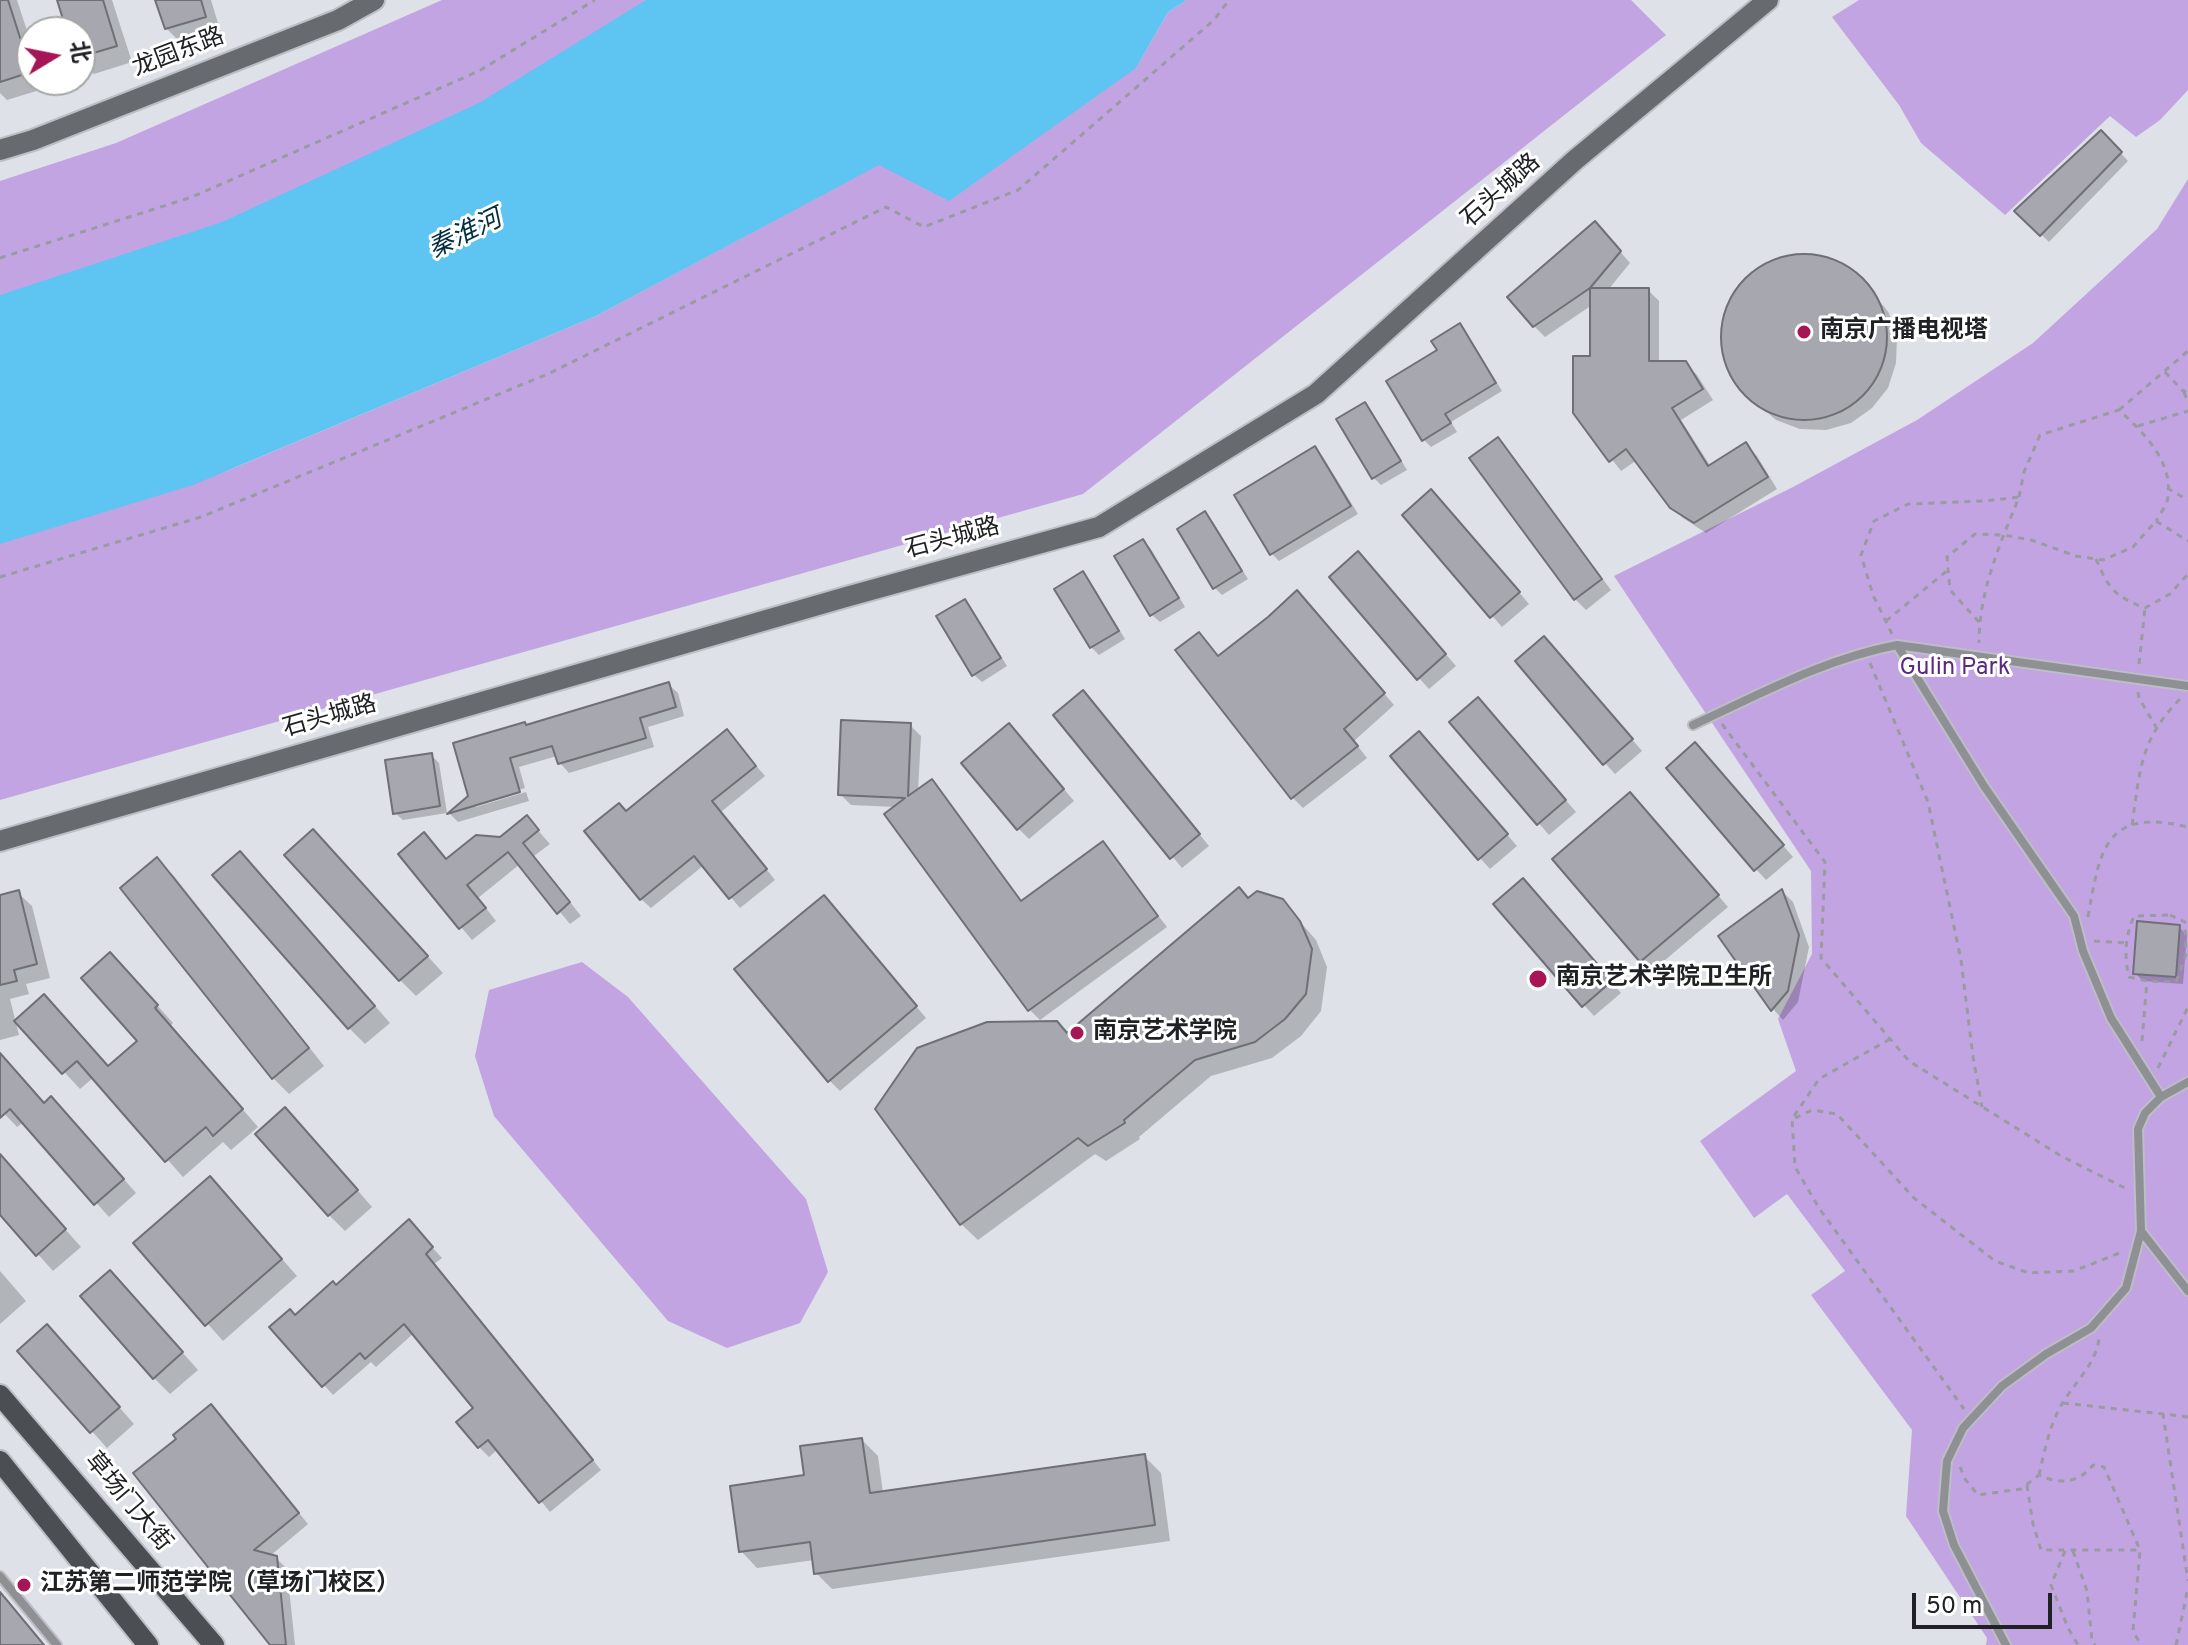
<!DOCTYPE html>
<meta charset="utf-8">
<style>
body{margin:0}
#map{position:relative;width:2188px;height:1645px;overflow:hidden;background:#dee1e8;font-family:Overpass,"Noto Sans SC",sans-serif}
canvas{display:block}
.north{position:absolute;left:16px;top:16px;width:80px;height:80px;box-sizing:border-box;background:#fff;border:2px solid #a6a6a7;border-radius:50%;rotate:80deg;font-size:22px;font-weight:700;line-height:32px;text-align:center;color:#202124}
.north::after{content:'';display:block;margin:auto;width:28px;height:36px;background:#a61555;clip-path:polygon(50% 0,100% 100%,50% 72%,0 100%)}
.scale{position:absolute;left:1912px;top:1593px;width:140px;height:36px;box-sizing:border-box;border:4px solid #202124;border-top:0;padding-left:10px;font-size:24px;line-height:28px;white-space:nowrap;color:#202124;-webkit-text-stroke:6px #fff;paint-order:stroke}
</style>
<div id="map">
<canvas width="2188" height="1645"></canvas>
<div class="north">北</div>
<div class="scale">50 m</div>
</div>
<script>
const c = document.querySelector('canvas').getContext('2d');
c.lineJoin = 'round';
function paint(path, color) {
  c.fillStyle = color;
  c.fill(path, 'evenodd');
}
function trace(path, color, width, dash) {
  c.strokeStyle = color;
  c.lineWidth = width;
  c.lineCap = dash ? 'butt' : 'round';
  c.setLineDash(dash || []);
  c.stroke(path);
}
function write(font, color, halo, rows, align = 'center') {
  c.font = font + ' Overpass,"Noto Sans SC",sans-serif';
  c.lineWidth = 6;
  c.setLineDash([]);
  c.textBaseline = 'middle';
  c.strokeStyle = halo;
  c.fillStyle = color;
  for (const [text, x, y, turn = 0] of rows) {
    c.save();
    c.translate(x, y);
    c.rotate((+turn || 0) * Math.PI / 180);
    c.textAlign = isNaN(turn) ? turn : align;
    if (halo) c.strokeText(text, 0, 0);
    c.fillText(text, 0, 0);
    c.restore();
  }
}
paint(new Path2D(`
 M 442,0 L 895,0 L 1136,68 L 1168,12 L 1187,0 L 1631,0 L 1666,35 L 1083,494 L 0,800 L 0,181 L 116,143 ZM 859,175 L 596,316 L 222,473 Z
 M 1859,0 L 2188,0 L 2188,90 L 2160,120 L 2136,137 L 2110,116 L 2005,215 L 1921,143 L 1899,105 L 1832,17 Z
 M 2188,179 L 2188,1645 L 1986,1645 L 1987,1638 L 1906,1516 L 1912,1430 L 1811,1295 L 1845,1271 L 1787,1194 L 1754,1218 L 1700,1141 L 1796,1071 L 1778,1019 L 1812,954 L 1811,871 L 1614,576 L 1793,487 L 1917,420 L 2033,343 L 2157,229 Z
 M 582,962 L 628,997 L 806,1199 L 828,1272 L 800,1323 L 727,1348 L 668,1321 L 494,1116 L 475,1056 L 489,990 Z`), '#c2a4e3');
paint(new Path2D(`
 M 646,0 L 1187,0 L 1168,12 L 1136,68 L 949,201 L 879,165 L 596,316 L 193,485 L 0,544 L 0,295 L 222,222 L 479,103 Z`), '#5ec4f2');
paint(new Path2D(`
 M 0,0 L 17,0 L 32,46 L 32,80 L 43,80 L 46,88 L 7,100 L 0,93 Z
 M 59,0 L 112,0 L 132,62 L 94,74 L 80,60 L 80,32 L 69,32 Z
 M 158,0 L 211,0 L 221,33 L 183,45 L 166,28 Z
 M 2101,132 L 2128,161 L 2049,242 L 2017,211 Z
 M 1605,234 L 1630,263 L 1608,290 L 1648,290 L 1659,301 L 1659,363 L 1685,363 L 1697,375 L 1713,400 L 1681,420 L 1711,467 L 1746,445 L 1757,456 L 1777,489 L 1706,533 L 1683,518 L 1672,507 L 1637,460 L 1621,471 L 1575,412 L 1592,358 L 1592,305 L 1545,337 L 1534,326 Z
 M 1812,255 L 1839,263 L 1862,279 L 1889,313 L 1897,338 L 1896,363 L 1888,388 L 1872,408 L 1851,423 L 1826,430 L 1800,429 L 1776,420 L 1755,402 L 1743,390 L 1729,366 L 1723,339 L 1727,312 L 1740,287 L 1760,269 L 1785,257 Z
 M 1459,326 L 1467,334 L 1502,391 L 1451,422 L 1457,432 L 1431,447 L 1423,439 L 1439,351 Z
 M 1365,404 L 1372,412 L 1407,470 L 1381,485 L 1374,478 Z
 M 1498,440 L 1508,451 L 1611,590 L 1586,610 L 1575,599 Z
 M 1315,449 L 1323,457 L 1358,514 L 1279,561 L 1271,553 Z
 M 1442,502 L 1529,604 L 1502,627 L 1404,515 Z
 M 1205,514 L 1213,522 L 1248,579 L 1222,595 L 1214,587 Z
 M 1143,541 L 1151,549 L 1185,607 L 1160,622 L 1152,615 Z
 M 1368,564 L 1456,666 L 1429,689 L 1419,678 Z
 M 1083,574 L 1090,581 L 1125,639 L 1099,655 L 1091,647 Z
 M 965,601 L 972,609 L 1007,666 L 982,682 L 974,675 Z
 M 1307,604 L 1394,705 L 1354,741 L 1367,758 L 1303,808 L 1292,797 L 1219,658 Z
 M 1555,649 L 1642,751 L 1615,774 L 1605,763 Z
 M 668,684 L 678,693 L 684,716 L 648,727 L 654,747 L 569,773 L 560,763 L 557,756 L 519,767 L 525,788 L 476,803 L 476,807 L 526,792 L 529,801 L 458,822 L 450,814 L 471,797 L 527,727 Z
 M 1093,704 L 1209,846 L 1182,868 L 1055,715 Z
 M 1489,710 L 1576,812 L 1549,835 L 1451,722 Z
 M 910,725 L 921,736 L 918,791 L 932,781 L 942,792 L 1023,903 L 1103,844 L 1167,927 L 1040,1020 L 1030,1010 L 887,814 L 896,807 L 851,805 L 840,794 Z
 M 727,732 L 765,776 L 721,812 L 775,880 L 740,908 L 704,865 L 651,908 L 641,899 L 626,813 Z
 M 1019,736 L 1074,801 L 1029,839 L 1018,828 Z
 M 1429,744 L 1517,846 L 1490,869 L 1480,858 Z
 M 431,755 L 439,763 L 447,813 L 403,820 L 395,813 Z
 M 1706,756 L 1793,857 L 1766,880 L 1756,869 Z
 M 1641,805 L 1728,907 L 1652,971 L 1642,960 Z
 M 527,818 L 550,844 L 534,856 L 581,916 L 570,924 L 520,864 L 478,898 L 496,921 L 472,940 L 400,854 L 424,835 L 447,860 L 501,839 Z
 M 329,848 L 443,973 L 416,996 L 400,980 Z
 M 157,860 L 174,876 L 324,1066 L 289,1094 L 273,1078 Z
 M 256,870 L 390,1023 L 365,1044 L 349,1028 Z
 M 1533,891 L 1621,993 L 1594,1016 L 1584,1005 Z
 M 1782,891 L 1793,902 L 1809,947 L 1798,1002 L 1783,1020 L 1773,1009 L 1721,936 Z
 M 18,893 L 32,906 L 50,978 L 26,984 L 29,994 L 10,999 L 19,1035 L 0,1040 L 0,897 Z
 M 1249,900 L 1282,901 L 1316,940 L 1327,967 L 1321,1011 L 1301,1036 L 1272,1058 L 1211,1076 L 1139,1137 L 1140,1139 L 1106,1161 L 1095,1154 L 978,1240 L 961,1224 L 877,1109 L 1068,1035 Z
 M 834,908 L 926,1018 L 840,1091 L 829,1080 Z
 M 2179,927 L 2187,935 L 2183,984 L 2143,981 L 2135,973 Z
 M 126,971 L 173,1023 L 170,1026 L 258,1127 L 231,1150 L 223,1142 L 183,1177 L 94,1077 L 80,1089 L 17,1021 L 109,1068 L 140,1041 Z
 M 0,1054 L 45,1104 L 65,1112 L 136,1193 L 109,1217 L 24,1122 L 17,1127 L 0,1109 Z
 M 302,1126 L 372,1207 L 345,1231 L 329,1215 Z
 M 0,1156 L 81,1247 L 53,1271 L 0,1212 Z
 M 226,1195 L 297,1276 L 223,1341 L 136,1243 Z
 M 418,1232 L 442,1258 L 434,1264 L 601,1470 L 550,1512 L 498,1449 L 489,1457 L 479,1447 L 475,1409 L 414,1333 L 376,1367 L 371,1362 L 333,1395 L 324,1385 L 295,1317 Z
 M 0,1271 L 26,1301 L 0,1324 Z
 M 126,1289 L 198,1370 L 170,1394 L 154,1378 Z
 M 63,1343 L 134,1424 L 107,1448 L 20,1351 Z
 M 221,1417 L 308,1524 L 270,1556 L 276,1558 L 287,1569 L 295,1645 L 272,1645 Z
 M 862,1440 L 878,1456 L 883,1493 L 1144,1456 L 1161,1473 L 1170,1541 L 832,1589 L 816,1573 L 814,1560 L 757,1568 L 741,1551 L 807,1477 Z
 M 0,1591 L 44,1645 L 0,1645 Z`), '#0003');
const building = new Path2D(`
 M 0,0 L 8,0 L 31,72 L 0,82 Z
 M 57,0 L 103,0 L 117,46 L 80,57 L 80,32 L 67,32 Z
 M 155,0 L 201,0 L 206,17 L 165,29 Z
 M 2101,130 L 2122,152 L 2040,236 L 2014,211 Z
 M 1595,221 L 1621,251 L 1590,288 L 1533,327 L 1507,297 Z
 M1721 337a83 83 0 1 1 166 0a83 83 0 1 1-166 0Z
 M 1590,288 L 1649,288 L 1649,361 L 1686,361 L 1703,389 L 1672,408 L 1708,466 L 1746,442 L 1768,477 L 1694,523 L 1670,508 L 1626,449 L 1609,462 L 1573,413 L 1573,356 L 1590,356 Z
 M 1460,323 L 1496,383 L 1445,414 L 1451,423 L 1422,441 L 1386,381 L 1437,350 L 1431,341 Z
 M 1365,402 L 1401,461 L 1372,479 L 1336,419 Z
 M 1498,437 L 1602,579 L 1574,600 L 1469,458 Z
 M 1315,446 L 1351,506 L 1270,555 L 1234,495 Z
 M 1431,489 L 1520,592 L 1490,618 L 1402,515 Z
 M 1205,511 L 1242,571 L 1213,589 L 1177,529 Z
 M 1143,539 L 1179,598 L 1150,616 L 1114,556 Z
 M 1358,551 L 1446,654 L 1417,680 L 1329,577 Z
 M 1083,571 L 1119,631 L 1090,648 L 1054,589 Z
 M 1297,590 L 1385,693 L 1344,729 L 1358,746 L 1291,799 L 1175,650 L 1199,632 L 1218,656 L 1268,617 Z
 M 965,599 L 1001,658 L 972,676 L 936,616 Z
 M 1544,636 L 1633,739 L 1603,765 L 1515,661 Z
 M 669,682 L 676,707 L 640,718 L 646,738 L 558,764 L 552,746 L 510,758 L 520,792 L 447,814 L 468,796 L 453,743 L 525,722 L 526,725 Z
 M 1083,690 L 1200,834 L 1170,859 L 1053,715 Z
 M 1478,697 L 1566,800 L 1537,825 L 1449,722 Z
 M 841,720 L 911,723 L 908,796 L 932,779 L 1021,901 L 1103,841 L 1158,916 L 1028,1011 L 884,814 L 905,798 L 838,795 Z
 M 1009,723 L 1064,789 L 1017,830 L 961,763 Z
 M 727,729 L 756,766 L 712,801 L 767,869 L 729,899 L 694,856 L 640,900 L 584,831 L 619,803 L 626,811 Z
 M 1419,731 L 1508,834 L 1478,860 L 1390,756 Z
 M 1695,742 L 1784,845 L 1754,871 L 1666,768 Z
 M 432,753 L 440,806 L 393,814 L 385,760 Z
 M 1630,792 L 1719,895 L 1640,962 L 1552,859 Z
 M 527,815 L 539,830 L 523,843 L 570,902 L 557,914 L 508,852 L 467,885 L 486,908 L 459,929 L 398,854 L 424,832 L 446,859 L 476,835 L 500,837 Z
 M 313,829 L 428,956 L 399,981 L 284,855 Z
 M 240,851 L 375,1006 L 348,1029 L 212,875 Z
 M 157,857 L 309,1048 L 272,1079 L 120,888 Z
 M 1523,878 L 1612,981 L 1582,1007 L 1493,904 Z
 M 1239,887 L 1248,898 L 1257,891 L 1283,899 L 1300,921 L 1312,949 L 1306,994 L 1285,1019 L 1255,1042 L 1195,1060 L 1124,1120 L 1125,1123 L 1088,1146 L 1078,1138 L 960,1225 L 875,1109 L 917,1048 L 987,1022 L 1057,1021 L 1067,1033 Z
 M 1782,889 L 1799,935 L 1788,991 L 1771,1011 L 1718,936 Z
 M 19,890 L 37,964 L 14,970 L 17,981 L 0,985 L 0,895 Z
 M 824,895 L 917,1006 L 828,1082 L 734,969 Z
 M 2137,921 L 2180,925 L 2176,977 L 2133,974 Z
 M 110,952 L 158,1005 L 155,1008 L 243,1109 L 213,1136 L 206,1127 L 165,1162 L 77,1061 L 62,1074 L 14,1021 L 44,994 L 108,1066 L 137,1041 L 81,978 Z
 M 0,1053 L 44,1103 L 51,1096 L 124,1179 L 94,1205 L 10,1109 L 0,1118 Z
 M 285,1107 L 358,1190 L 328,1216 L 255,1134 Z
 M 0,1154 L 66,1229 L 36,1256 L 0,1215 Z
 M 210,1176 L 282,1259 L 205,1326 L 133,1243 Z
 M 409,1219 L 433,1247 L 426,1254 L 593,1460 L 539,1503 L 488,1440 L 478,1448 L 456,1422 L 473,1408 L 404,1324 L 365,1359 L 360,1353 L 322,1387 L 269,1327 L 290,1309 L 295,1315 L 333,1281 L 336,1285 Z
 M 110,1270 L 183,1352 L 153,1379 L 80,1296 Z
 M 47,1324 L 120,1407 L 90,1433 L 17,1351 Z
 M 211,1404 L 299,1513 L 254,1550 L 277,1556 L 286,1645 L 270,1645 L 133,1473 L 176,1439 L 173,1435 Z
 M 862,1438 L 870,1493 L 1145,1454 L 1155,1525 L 814,1574 L 810,1542 L 739,1552 L 730,1486 L 804,1475 L 800,1446 Z
 M 0,1592 L 44,1645 L 0,1645 Z`);
paint(building, '#a7a7af');
trace(building, '#6f6f76', 2);
const lane = new Path2D(`
 M 1897,645 L 2188,686
 M 1693,725 C 1760,694 1824,659 1897,645 L 1984,786 L 2074,916 L 2083,951 L 2111,1018 L 2161,1097
 M 2141,1231 L 2188,1291
 M 0,1576 L 57,1645
 M 2006,1645 L 1954,1545 L 1943,1511 L 1947,1461 L 1963,1428 L 2002,1386 L 2046,1354 L 2091,1328 L 2126,1288 L 2141,1231 L 2138,1129 L 2145,1113 L 2161,1097 L 2188,1082`);
const secondary = new Path2D(`
 M 0,150 L 33,140 L 338,20 L 374,0
 M 0,841 L 846,597 L 1099,527 L 1316,394 L 1575,160 L 1768,0`);
const primary = new Path2D(`
 M 0,1395 L 214,1645
 M 0,1461 L 148,1645`);
trace(lane, '#bcbec5', 12);
trace(secondary, '#bcbec5', 24);
trace(primary, '#bcbec5', 24);
trace(new Path2D(`
 M 0,258 L 192,197 L 479,71 L 595,0
 M 2165,372 L 2184,392 L 2188,390
 M 2184,392 L 2188,403
 M 2119,410 L 2188,351
 M 2138,426 L 2188,411
 M 2167,488 L 2188,500
 M 2019,497 L 2024,472 L 2040,435 L 2119,410 C 2143,432 2173,461 2168,497 C 2167,505 2160,514 2156,521
 M 2096,559 C 2109,589 2114,596 2145,608 L 2170,594 L 2188,574
 M 0,577 L 201,517 L 550,373 L 886,207 L 924,227 L 1018,190 L 1214,20 L 1229,0
 M 1886,621 L 1948,570
 M 1979,622 L 1950,590 L 1947,557 L 1975,534 L 2004,535 L 2031,540 L 2076,556 L 2103,560 L 2133,547 L 2156,521 L 2188,541
 M 1892,634 L 1873,595 L 1861,555 L 1874,521 L 1908,504 L 1984,501 L 2019,497 C 2000,544 1979,591 1979,643
 M 1870,663 L 1928,802 L 1961,960 L 1973,1057 L 1982,1107
 M 2139,664 L 2145,608
 M 2138,692 L 2139,698 L 2156,727
 M 1722,724 L 1825,862 L 1821,958 L 1909,1061 L 2061,1156 L 2127,1189
 M 2132,825 C 2140,770 2140,739 2181,698
 M 2170,915 L 2185,922 L 2186,954 L 2176,982 L 2147,981 L 2129,977 C 2124,955 2125,937 2134,916 Z
 M 2088,917 C 2100,849 2105,807 2188,827
 M 2094,941 L 2126,943
 M 1890,1039 L 1819,1079 L 1792,1119 L 1795,1167 L 1819,1208 L 1964,1409
 M 2142,1041 L 2147,981
 M 2158,1068 L 2188,1007
 M 1795,1118 L 1812,1110 L 1837,1114 L 1914,1198 L 1995,1261 L 2029,1273 L 2074,1271 L 2122,1252
 M 2063,1403 L 2163,1414
 M 2188,1417 L 2163,1414 L 2188,1581
 M 1960,1467 L 1965,1479 L 1978,1495 L 2021,1489 L 2039,1475 C 2060,1485 2079,1483 2093,1465 L 2104,1467 L 2140,1550 L 2133,1631 L 2141,1645
 M 2039,1475 C 2044,1453 2049,1429 2059,1409 C 2071,1386 2097,1364 2099,1338
 M 2027,1485 L 2033,1524 L 2041,1550 L 2140,1550
 M 2065,1551 L 2051,1585 L 2068,1628 L 2078,1645
 M 2073,1551 L 2087,1591 L 2092,1641 L 2095,1645
 M 2176,1645 L 2188,1588`), '#999ba0', 3, [6, 6]);
trace(lane, '#8e9093', 8);
trace(secondary, '#676a6e', 20);
trace(primary, '#4b4f54', 20);
for (const [x, y, r, color] of [
 [1804,332,8,"#a61555"],
 [1538,979,10,"#a61555"],
 [1077,1033,8,"#a61555"],
 [24,1585,8,"#a61555"]
]) {
  const dot = new Path2D();
  dot.arc(x, y, r, 0, 2 * Math.PI);
  c.fillStyle = color;
  c.fill(dot);
  trace(dot, '#fff', 3);
}
write('24px', '#202124', '#fff', [
 ["龙园东路",179,54,-21],
 ["石头城路",1502,192,-42],
 ["石头城路",953,540,-15],
 ["石头城路",330,718,-16],
 ["草场门大街",127,1503,50]
]);
write('bold 24px', '#202124', '#fff', [
 ["南京广播电视塔",1820,332],
 ["南京艺术学院卫生所",1556,979],
 ["南京艺术学院",1093,1033],
 ["江苏第二师范学院（草场门校区）",40,1585]
], 'left');
write('24px', '#5a2982', '#fff', [
 ["Gulin Park",1955,669]
]);
write('italic 26px', '#002f42', '#fff', [
 ["秦淮河",466,236,-26]
]);
</script>
